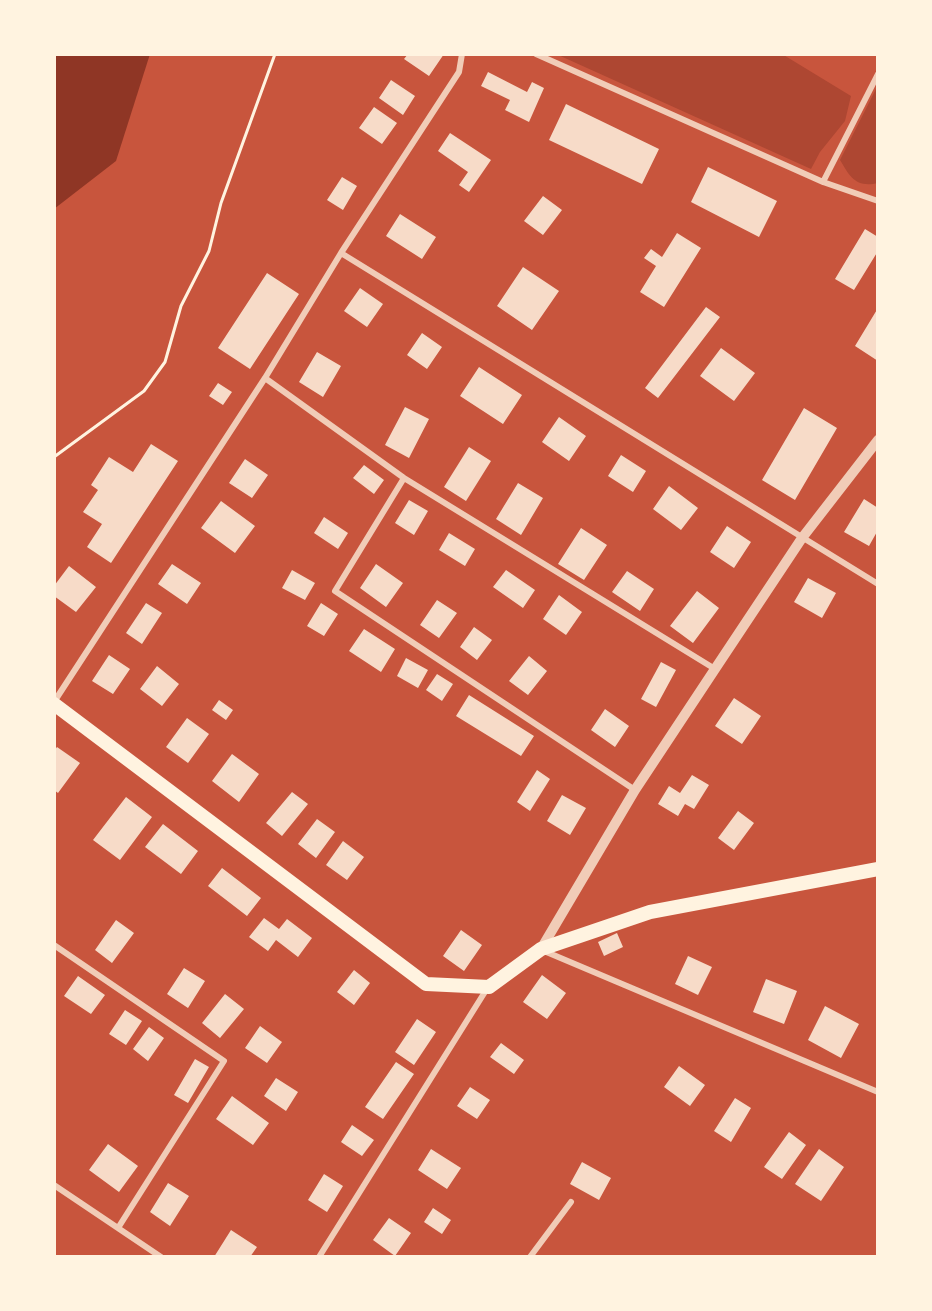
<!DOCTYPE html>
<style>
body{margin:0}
#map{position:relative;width:932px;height:1311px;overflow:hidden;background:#c8553d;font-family:"IBM Plex Serif",serif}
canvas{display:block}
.frame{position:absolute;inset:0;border:56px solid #fff3e0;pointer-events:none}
</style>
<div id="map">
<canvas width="932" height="1311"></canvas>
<div class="frame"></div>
</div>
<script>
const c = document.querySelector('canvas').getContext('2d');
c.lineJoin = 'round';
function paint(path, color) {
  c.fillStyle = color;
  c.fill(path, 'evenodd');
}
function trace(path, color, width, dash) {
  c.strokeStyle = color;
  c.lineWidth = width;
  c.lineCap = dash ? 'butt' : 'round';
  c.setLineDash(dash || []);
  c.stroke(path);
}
paint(new Path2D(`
 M 556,54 L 782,54 L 851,96 L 845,121 L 820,152 L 811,169 Z
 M 878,85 L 878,123 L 876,128 L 878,130 L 878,183 C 856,188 850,177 840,160 Z`), '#ae4732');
paint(new Path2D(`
 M 54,54 L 150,54 L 116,161 L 54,209 Z`), '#8f3625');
paint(new Path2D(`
 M 408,54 L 444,54 L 429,76 L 404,59 Z
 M 488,72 L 527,92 L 532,82 L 544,88 L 529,122 L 505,110 L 510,100 L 481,86 Z
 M 391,80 L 415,96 L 403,115 L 379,98 Z
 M 566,104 L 659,149 L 642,184 L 549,140 Z
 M 374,107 L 397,123 L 382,144 L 359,128 Z
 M 450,133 L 491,160 L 469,192 L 459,185 L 468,172 L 438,151 Z
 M 708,167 L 777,201 L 759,237 L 691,202 Z
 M 342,177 L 357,186 L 343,210 L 327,200 Z
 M 543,196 L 562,210 L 543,235 L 524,221 Z
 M 400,214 L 436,237 L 422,259 L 386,236 Z
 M 865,229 L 878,237 L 878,251 L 854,290 L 835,279 Z
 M 677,233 L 701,248 L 664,307 L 640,292 L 656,266 L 644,258 L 651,249 L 662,257 Z
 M 523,267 L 559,291 L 532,330 L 497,306 Z
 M 267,273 L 299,294 L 250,369 L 218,348 Z
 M 360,288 L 383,304 L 367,327 L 344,311 Z
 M 706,307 L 720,317 L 658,398 L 645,388 Z
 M 878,308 L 878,361 L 855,346 Z
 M 422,333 L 442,347 L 427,369 L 407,355 Z
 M 721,348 L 755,373 L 734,401 L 700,376 Z
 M 317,352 L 341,366 L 323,397 L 299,382 Z
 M 479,367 L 522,395 L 503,424 L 460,396 Z
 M 218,383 L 232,392 L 223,405 L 209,396 Z
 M 405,407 L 429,419 L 409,458 L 385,445 Z
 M 804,408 L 837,428 L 795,500 L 762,480 Z
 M 559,417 L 586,436 L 569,461 L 542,442 Z
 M 151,444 L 178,461 L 111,563 L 87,547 L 102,524 L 83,512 L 98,490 L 91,485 L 109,457 L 133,472 Z
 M 469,447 L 491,461 L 466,501 L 444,487 Z
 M 621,455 L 646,471 L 633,492 L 608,476 Z
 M 245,459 L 268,475 L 252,498 L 229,483 Z
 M 364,465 L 384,480 L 374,494 L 353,478 Z
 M 518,483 L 543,498 L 521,535 L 496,519 Z
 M 669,486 L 698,508 L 681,530 L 653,509 Z
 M 864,499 L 878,508 L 878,530 L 869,546 L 844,532 Z
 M 409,500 L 428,511 L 414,535 L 395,523 Z
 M 221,501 L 255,526 L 235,553 L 201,528 Z
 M 324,517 L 348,533 L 338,549 L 314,533 Z
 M 727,526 L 751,542 L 734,568 L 710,552 Z
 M 581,528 L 607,545 L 584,580 L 558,564 Z
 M 449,533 L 475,549 L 465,566 L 439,550 Z
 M 172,564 L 201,583 L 187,604 L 158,584 Z
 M 376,564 L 403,583 L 386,607 L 360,588 Z
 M 69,566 L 96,587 L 76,612 L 54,596 L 54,586 Z
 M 292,570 L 315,583 L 305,600 L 282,588 Z
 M 506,570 L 535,590 L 523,608 L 493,587 Z
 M 627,571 L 654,589 L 640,611 L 612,592 Z
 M 808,578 L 836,593 L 822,618 L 794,602 Z
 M 697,591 L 719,608 L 693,643 L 670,626 Z
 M 559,595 L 582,612 L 566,635 L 543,619 Z
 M 437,600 L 457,613 L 439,638 L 420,625 Z
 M 146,603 L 162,613 L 142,644 L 126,633 Z
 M 321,603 L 338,614 L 324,636 L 307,626 Z
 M 474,627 L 492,640 L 477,660 L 460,647 Z
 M 364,629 L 395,649 L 381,672 L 349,651 Z
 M 109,655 L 130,669 L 113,694 L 92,681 Z
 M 529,656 L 547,671 L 528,695 L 509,681 Z
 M 406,658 L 428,670 L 418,688 L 397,676 Z
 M 661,662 L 676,670 L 656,707 L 641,699 Z
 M 157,666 L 179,684 L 162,706 L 140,689 Z
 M 437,674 L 453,684 L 442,701 L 426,690 Z
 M 469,695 L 534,736 L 521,756 L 456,716 Z
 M 734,698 L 761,716 L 742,744 L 715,726 Z
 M 219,700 L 233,710 L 226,720 L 212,710 Z
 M 605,709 L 629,726 L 615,747 L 591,730 Z
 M 187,718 L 209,734 L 188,763 L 166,747 Z
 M 57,747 L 80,763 L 58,793 L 54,790 L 54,751 Z
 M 232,754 L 259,774 L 239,802 L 212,781 Z
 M 537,770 L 550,779 L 530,811 L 517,802 Z
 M 692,775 L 709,785 L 694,809 L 685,804 L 678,816 L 658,804 L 669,786 L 680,793 Z
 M 292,792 L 308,804 L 282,836 L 266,823 Z
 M 562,795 L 586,808 L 570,835 L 547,821 Z
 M 126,797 L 152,817 L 120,860 L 93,840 Z
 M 738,811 L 754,823 L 734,850 L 718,838 Z
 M 317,819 L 335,832 L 316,858 L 298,844 Z
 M 163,824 L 198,851 L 181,874 L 145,847 Z
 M 343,841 L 364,857 L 347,880 L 326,865 Z
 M 222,868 L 261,898 L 247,916 L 208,886 Z
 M 264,918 L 279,929 L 287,919 L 312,938 L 298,957 L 276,940 L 268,951 L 249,937 Z
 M 116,920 L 134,933 L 112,963 L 95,950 Z
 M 461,930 L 482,945 L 464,971 L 443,956 Z
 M 617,933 L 623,947 L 604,956 L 598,942 Z
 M 688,956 L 712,967 L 698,995 L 675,984 Z
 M 184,968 L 205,981 L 188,1008 L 167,994 Z
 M 354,970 L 370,983 L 354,1005 L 337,992 Z
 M 542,975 L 566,993 L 547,1019 L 523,1002 Z
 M 78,976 L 105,995 L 91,1014 L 64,996 Z
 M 766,979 L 797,991 L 784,1024 L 753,1012 Z
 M 225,994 L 244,1009 L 220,1038 L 202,1023 Z
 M 825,1006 L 859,1024 L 841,1058 L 808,1040 Z
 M 125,1010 L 142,1021 L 126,1045 L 109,1034 Z
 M 417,1019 L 436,1032 L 414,1065 L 395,1052 Z
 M 260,1026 L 282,1042 L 267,1063 L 245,1048 Z
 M 149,1027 L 164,1038 L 148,1061 L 133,1049 Z
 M 501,1043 L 524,1060 L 514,1074 L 490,1057 Z
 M 195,1059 L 209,1067 L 188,1103 L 174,1095 Z
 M 396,1062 L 414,1074 L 383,1119 L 365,1107 Z
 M 679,1066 L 705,1085 L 690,1106 L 664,1087 Z
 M 276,1078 L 298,1092 L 286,1111 L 264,1096 Z
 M 470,1087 L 490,1100 L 477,1119 L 457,1106 Z
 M 232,1096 L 269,1123 L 253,1145 L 216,1119 Z
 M 735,1098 L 751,1108 L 731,1142 L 714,1131 Z
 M 352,1125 L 374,1140 L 362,1156 L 341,1142 Z
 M 789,1132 L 806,1145 L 782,1179 L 764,1167 Z
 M 108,1144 L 138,1166 L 119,1192 L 89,1170 Z
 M 431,1149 L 461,1168 L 447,1189 L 418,1170 Z
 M 819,1149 L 844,1167 L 821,1201 L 795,1184 Z
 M 582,1162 L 611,1178 L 599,1200 L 570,1184 Z
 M 324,1174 L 343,1186 L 327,1212 L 308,1200 Z
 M 168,1183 L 189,1196 L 170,1226 L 150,1212 Z
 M 433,1208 L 451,1220 L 442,1234 L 424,1222 Z
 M 389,1218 L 411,1233 L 395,1256 L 373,1240 Z
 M 231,1230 L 257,1247 L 250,1257 L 214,1257 Z`), '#f7dbc8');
trace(new Path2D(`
 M 54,457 L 144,391 L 165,362 L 181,306 L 209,251 L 221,203 L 275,54`), '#fff3e0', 3);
trace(new Path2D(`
 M 536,54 L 823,182 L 878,201
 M 823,182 L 878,74
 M 341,253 L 878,584
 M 265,378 L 404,478 L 715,669
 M 404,478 L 335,591 L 635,790
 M 54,702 L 265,378 L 341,253 L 459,72 L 462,54
 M 54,945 L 224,1061 L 118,1228
 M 544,951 L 878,1092
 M 54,1185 L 161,1257
 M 319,1257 L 488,987
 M 530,1257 L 571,1202`), '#f1ccb7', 6);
trace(new Path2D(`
 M 541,949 L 635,790 L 715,669 L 802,538 L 878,440`), '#f1ccb7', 10);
trace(new Path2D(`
 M 54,704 L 426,984 L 489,987 L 541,949 L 650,912 L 878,869`), '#fff3e0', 14);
</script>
